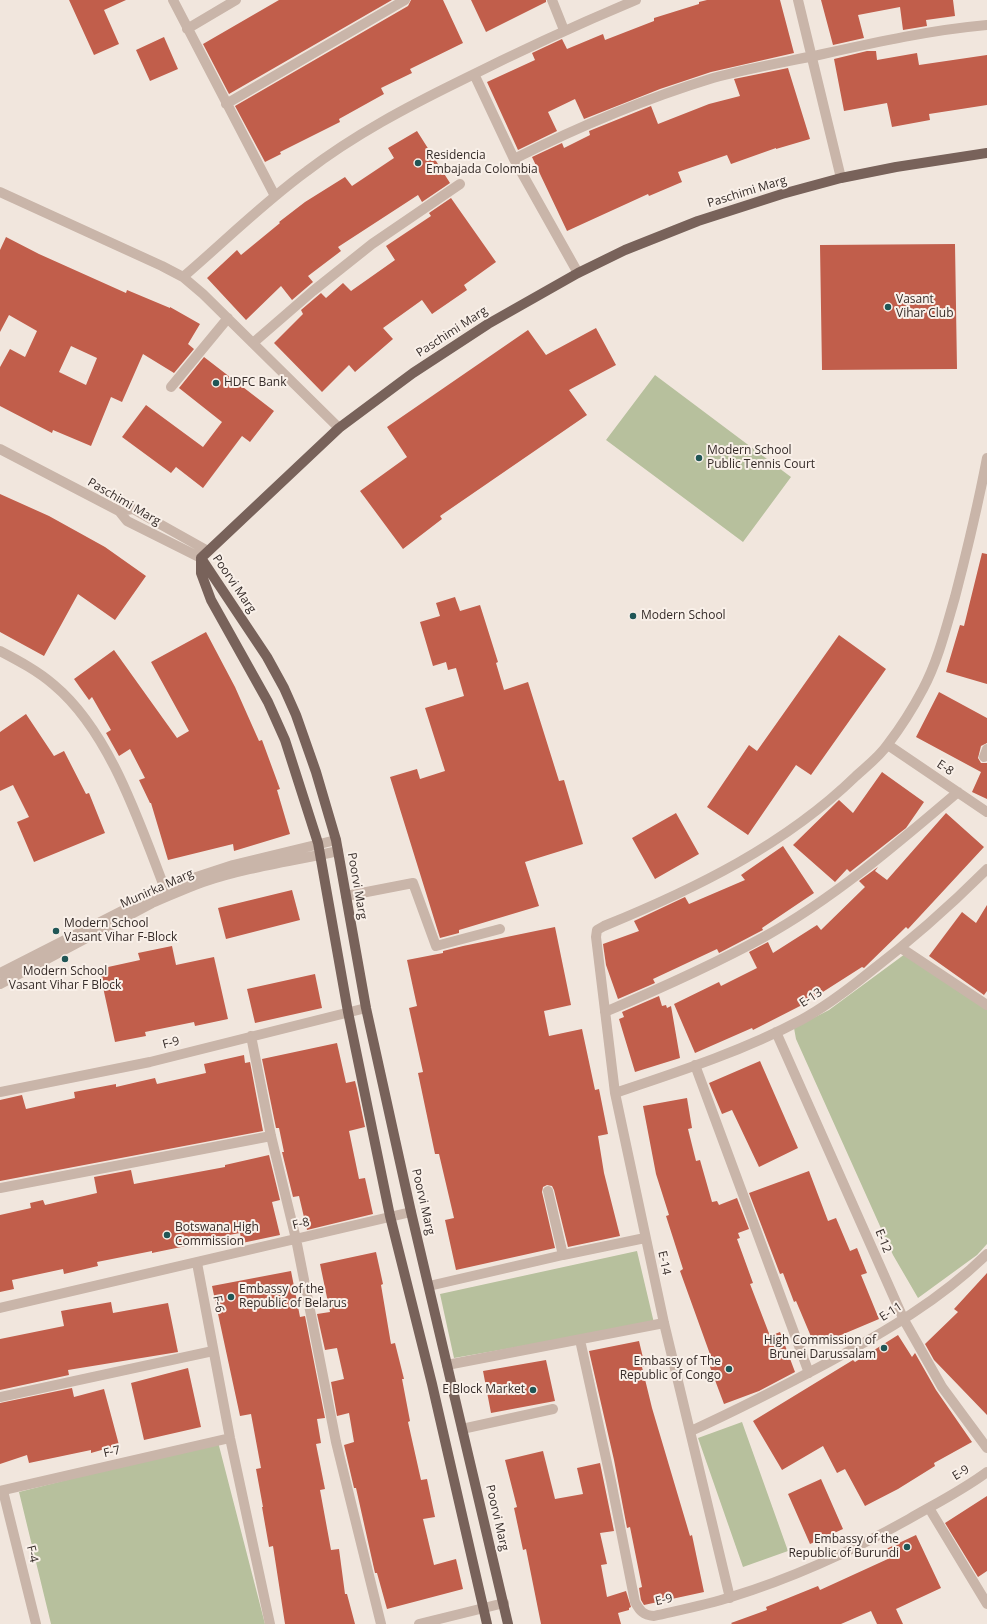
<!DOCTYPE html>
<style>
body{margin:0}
canvas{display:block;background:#f1e6dd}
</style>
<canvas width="987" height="1624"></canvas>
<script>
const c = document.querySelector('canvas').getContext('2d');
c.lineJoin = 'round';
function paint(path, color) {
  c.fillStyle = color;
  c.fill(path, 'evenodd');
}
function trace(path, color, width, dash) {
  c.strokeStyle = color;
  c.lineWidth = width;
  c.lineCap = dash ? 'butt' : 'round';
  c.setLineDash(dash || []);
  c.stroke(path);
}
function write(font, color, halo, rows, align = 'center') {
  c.font = font + ' "Open Sans",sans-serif';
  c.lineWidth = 4;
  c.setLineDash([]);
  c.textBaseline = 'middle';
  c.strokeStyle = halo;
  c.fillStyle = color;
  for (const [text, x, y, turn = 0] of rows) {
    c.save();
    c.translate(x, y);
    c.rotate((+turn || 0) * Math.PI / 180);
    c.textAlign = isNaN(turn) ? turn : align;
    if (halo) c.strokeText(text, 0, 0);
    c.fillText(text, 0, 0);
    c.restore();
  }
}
paint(new Path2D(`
 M 655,375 L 791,477 L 743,542 L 606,440 Z
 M 905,954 L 987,1009 L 987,1244 L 977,1255 L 918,1298 L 893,1255 L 796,1039 L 794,1028 L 829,1010 Z
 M 637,1251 L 654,1323 L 454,1358 L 440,1294 Z
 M 742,1422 L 788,1551 L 743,1567 L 698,1438 Z
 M 218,1442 L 265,1624 L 51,1624 L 19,1492 Z`), '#b7c09d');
paint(new Path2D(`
 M 69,0 L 126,0 L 104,10 L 119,44 L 94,55 Z
 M 279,0 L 392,0 L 229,94 L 203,44 Z
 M 411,0 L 443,0 L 463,43 L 410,69 L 412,73 L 381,88 L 384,94 L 339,119 L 340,122 L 280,152 L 281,154 L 265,162 L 235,106 L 408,6 Z
 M 471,0 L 546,0 L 546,2 L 486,32 Z
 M 707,0 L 780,0 L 794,53 L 711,72 L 660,89 L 584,119 L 575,99 L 548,112 L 557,131 L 518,150 L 487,82 L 535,60 L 532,53 L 562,39 L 567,49 L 603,34 L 605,40 L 654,21 L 654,18 L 699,4 L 699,2 Z
 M 821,0 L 953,0 L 955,16 L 926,20 L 927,26 L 903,30 L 900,7 L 858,15 L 864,38 L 833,45 Z
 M 164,37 L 178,69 L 150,81 L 136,50 Z
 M 867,51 L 876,51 L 877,60 L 917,53 L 919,65 L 987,55 L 987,105 L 929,114 L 930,120 L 892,127 L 887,103 L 844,111 L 834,59 Z
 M 788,68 L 810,139 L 776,149 L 776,148 L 731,164 L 727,155 L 678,172 L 682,182 L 649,196 L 648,194 L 567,231 L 532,157 L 562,143 L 564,148 L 590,135 L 589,131 L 651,106 L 658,124 L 709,104 L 740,96 L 734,79 Z
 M 417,131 L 450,183 L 422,202 L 418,195 L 338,247 L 341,251 L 308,276 L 313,282 L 292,300 L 281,286 L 246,320 L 207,278 L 237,250 L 241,255 L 280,223 L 279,222 L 305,202 L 345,177 L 352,186 L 394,158 L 388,148 Z
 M 451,198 L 496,262 L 464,285 L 467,290 L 432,314 L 422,300 L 383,328 L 393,339 L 355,372 L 349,365 L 322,392 L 274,343 L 303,314 L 301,310 L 321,293 L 326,298 L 343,283 L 351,291 L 395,260 L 386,246 L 431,216 L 429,213 Z
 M 6,237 L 39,254 L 126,293 L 127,290 L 170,308 L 170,307 L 200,324 L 188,344 L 194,349 L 174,373 L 143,354 L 122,402 L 111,397 L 91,446 L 53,430 L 52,433 L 0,406 L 0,367 L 10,349 L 25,357 L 37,331 L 9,315 L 0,332 L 0,250 ZM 71,346 L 97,358 L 86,385 L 59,372 Z
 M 955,244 L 957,369 L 822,370 L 820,245 Z
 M 596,328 L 616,365 L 569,390 L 587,415 L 440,516 L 442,519 L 403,549 L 360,491 L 407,457 L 387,427 L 528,330 L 546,355 Z
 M 204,357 L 274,411 L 250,442 L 242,436 L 203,488 L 176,467 L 171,473 L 122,437 L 146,405 L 203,447 L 222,422 L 179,388 Z
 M 0,494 L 49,516 L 105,547 L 146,576 L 115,620 L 78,594 L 44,656 L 0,632 Z
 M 982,553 L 987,554 L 987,684 L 946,672 L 960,625 L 964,626 Z
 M 455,597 L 460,611 L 480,605 L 498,662 L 496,663 L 504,690 L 528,682 L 559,781 L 564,780 L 583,844 L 525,862 L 539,906 L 459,930 L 459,933 L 440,938 L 390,777 L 417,769 L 420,779 L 445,771 L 425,708 L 464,696 L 456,668 L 448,670 L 446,662 L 433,666 L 420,622 L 440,616 L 436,603 Z
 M 206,632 L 235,687 L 259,741 L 262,740 L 280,789 L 277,790 L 290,834 L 234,851 L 233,844 L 168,860 L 151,803 L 150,803 L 139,780 L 145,778 L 130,749 L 119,756 L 106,733 L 111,730 L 92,697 L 89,700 L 74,679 L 114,650 L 177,738 L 189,731 L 151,662 Z
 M 839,635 L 886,669 L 811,775 L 796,765 L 748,835 L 707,807 L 749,745 L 757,751 Z
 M 939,692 L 987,718 L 987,743 L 981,746 L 978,758 L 981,763 L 987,763 L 987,799 L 972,792 L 981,772 L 916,737 Z
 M 26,714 L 54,756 L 64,751 L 86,794 L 89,793 L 105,833 L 34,862 L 17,822 L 29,817 L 13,785 L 0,791 L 0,732 Z
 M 882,772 L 924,802 L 906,828 L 850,872 L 847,869 L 835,882 L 793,845 L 839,800 L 853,813 Z
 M 676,813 L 699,854 L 655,879 L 632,838 Z
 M 946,813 L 984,847 L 908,929 L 906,927 L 864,968 L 862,967 L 804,1004 L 753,1030 L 752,1028 L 695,1053 L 674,1004 L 719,982 L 721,986 L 757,968 L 749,952 L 768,942 L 773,953 L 817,925 L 821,930 L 865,887 L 859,881 L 878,867 L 875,871 L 887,880 Z
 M 783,846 L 814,893 L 762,928 L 763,930 L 761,931 L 719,953 L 717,949 L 653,979 L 655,983 L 618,999 L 606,965 L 603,944 L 639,931 L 634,921 L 685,897 L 689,904 L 745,880 L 741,875 Z
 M 292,890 L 300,920 L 226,939 L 218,908 Z
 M 987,905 L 987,991 L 984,995 L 929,956 L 962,912 L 976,923 Z
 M 555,927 L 571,1005 L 544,1011 L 549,1036 L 582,1029 L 595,1090 L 599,1089 L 608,1134 L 598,1136 L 604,1173 L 620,1236 L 568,1247 L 554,1190 L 552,1186 L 547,1185 L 543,1187 L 542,1192 L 555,1248 L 456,1270 L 445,1220 L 454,1218 L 439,1154 L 435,1154 L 418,1073 L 423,1072 L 409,1008 L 417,1006 L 407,960 L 443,953 L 443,951 L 463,946 Z
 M 172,946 L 176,965 L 214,957 L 228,1019 L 195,1026 L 194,1022 L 145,1032 L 146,1036 L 115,1042 L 99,969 L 140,960 L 138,953 Z
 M 315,974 L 322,1008 L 255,1023 L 247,989 Z
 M 659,996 L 662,1006 L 666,1005 L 667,1008 L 671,1006 L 680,1058 L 635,1072 L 619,1019 L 624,1017 L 622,1012 Z
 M 337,1043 L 346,1083 L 355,1081 L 357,1089 L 365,1127 L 349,1131 L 359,1179 L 365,1178 L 373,1214 L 307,1230 L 299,1196 L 293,1197 L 282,1152 L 284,1152 L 279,1128 L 276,1128 L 262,1059 Z
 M 244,1055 L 245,1063 L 250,1062 L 263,1131 L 0,1181 L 0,1100 L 22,1095 L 26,1109 L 75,1098 L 74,1092 L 116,1084 L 116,1087 L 155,1078 L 157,1084 L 206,1073 L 204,1064 Z
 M 760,1061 L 798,1148 L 759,1167 L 732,1110 L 722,1114 L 709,1083 Z
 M 687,1098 L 692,1128 L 688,1129 L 696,1161 L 700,1160 L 712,1202 L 717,1201 L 719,1205 L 737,1198 L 749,1229 L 738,1233 L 740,1238 L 737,1239 L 753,1283 L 750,1284 L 770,1336 L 780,1332 L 795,1372 L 759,1391 L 724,1404 L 707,1359 L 711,1357 L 680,1271 L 683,1269 L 666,1216 L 669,1215 L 656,1174 L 643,1106 Z
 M 269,1155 L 280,1200 L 272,1202 L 280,1235 L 242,1243 L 240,1233 L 185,1243 L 186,1246 L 152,1253 L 152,1251 L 97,1262 L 98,1266 L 64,1274 L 63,1269 L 12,1280 L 14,1289 L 0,1292 L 0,1215 L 31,1208 L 30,1203 L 43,1200 L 45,1205 L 97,1193 L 94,1177 L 131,1170 L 134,1184 L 225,1167 L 225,1165 Z
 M 809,1171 L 828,1221 L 836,1218 L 850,1251 L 857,1248 L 867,1273 L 861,1275 L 879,1319 L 815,1346 L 796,1301 L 794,1302 L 783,1273 L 780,1274 L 749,1193 Z
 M 376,1252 L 383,1284 L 381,1285 L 391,1344 L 395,1343 L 404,1379 L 402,1379 L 410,1421 L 408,1422 L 421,1480 L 427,1479 L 435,1517 L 423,1519 L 434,1565 L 456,1559 L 463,1589 L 387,1609 L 377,1573 L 375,1573 L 356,1488 L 354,1488 L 344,1445 L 354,1442 L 349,1413 L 337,1416 L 331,1382 L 344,1379 L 337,1348 L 325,1350 L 317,1314 L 330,1312 L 320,1264 Z
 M 291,1271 L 300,1317 L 305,1316 L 325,1418 L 317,1419 L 321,1443 L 316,1444 L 325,1489 L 320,1490 L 331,1550 L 339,1549 L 345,1594 L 347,1594 L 355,1624 L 285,1624 L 273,1546 L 269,1547 L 262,1507 L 263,1507 L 256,1469 L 261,1468 L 251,1414 L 240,1416 L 212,1286 Z
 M 987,1273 L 987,1415 L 934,1360 L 925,1344 L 958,1312 L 954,1309 Z
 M 111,1302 L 113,1313 L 168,1303 L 178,1352 L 68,1370 L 69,1375 L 0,1390 L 0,1339 L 64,1326 L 61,1311 Z
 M 898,1335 L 912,1357 L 915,1353 L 936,1390 L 972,1442 L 934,1463 L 935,1466 L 898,1489 L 865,1506 L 845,1469 L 837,1473 L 823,1446 L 782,1470 L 753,1421 L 853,1360 L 855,1362 Z
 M 639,1341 L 645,1366 L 642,1367 L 652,1408 L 690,1536 L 692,1535 L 704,1592 L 644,1605 L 641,1600 L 639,1588 L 642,1587 L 630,1527 L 627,1528 L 614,1460 L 589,1351 Z
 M 546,1360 L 555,1401 L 491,1413 L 483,1371 Z
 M 188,1368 L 201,1427 L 144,1440 L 131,1383 Z
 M 72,1388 L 74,1397 L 104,1389 L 119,1445 L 91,1453 L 91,1450 L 29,1463 L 27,1455 L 0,1464 L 0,1403 Z
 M 543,1451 L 555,1499 L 583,1494 L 577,1468 L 600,1463 L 614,1531 L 600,1533 L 607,1564 L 601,1565 L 607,1597 L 626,1591 L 631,1607 L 629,1608 L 629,1610 L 618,1613 L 621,1624 L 541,1624 L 526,1549 L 523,1550 L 514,1508 L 517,1507 L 505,1460 Z
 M 821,1479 L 843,1529 L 810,1544 L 788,1494 Z
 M 987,1496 L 987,1571 L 978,1577 L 945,1523 Z
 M 916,1535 L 941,1588 L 896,1609 L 903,1624 L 877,1624 L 871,1611 L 841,1624 L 732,1624 L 731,1623 L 767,1610 L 766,1607 L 818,1586 L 820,1590 L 890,1558 L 886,1549 Z`), '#c15e4b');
trace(new Path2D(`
 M 173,0 L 275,196
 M 552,0 L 564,30
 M 798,0 L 841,178
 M 187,29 L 236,0
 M 474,74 L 514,159 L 578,273
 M 226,104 L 405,0
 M 514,159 C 578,127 644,99 713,78 C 749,68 786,62 823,54 C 877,42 931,30 987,25
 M 0,192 L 162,266 L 183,277 L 203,294 L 339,428
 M 183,277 C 224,242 263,203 307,171 C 354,135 407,107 460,81 C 518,52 576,25 636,0
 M 253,343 L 313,291 L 372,244 L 460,184
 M 171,387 L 228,318
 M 0,449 L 119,511 L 127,521 L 201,558
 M 119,511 L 133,509 L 208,551
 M 0,651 C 19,661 38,671 54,685 C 110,732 139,822 165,889
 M 888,745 L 987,812
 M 984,757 L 987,749
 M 346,896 L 413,883 L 436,946 L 500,929
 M 901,948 L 987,1005
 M 0,973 L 175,884 L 233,865 L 336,840
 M 0,984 L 152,903 C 169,896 186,888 203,882 C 247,867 293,861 338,851
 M 605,1012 C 659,989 713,965 764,937 C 833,899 898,843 958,792
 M 776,1032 L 904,1320 L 942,1387 L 987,1448
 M 251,1036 L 271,1136 L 296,1239 L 336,1442 L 381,1624
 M 695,1065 L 809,1373
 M 0,1092 L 150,1062 L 366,1008
 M 615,1093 C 678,1072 743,1051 801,1020 C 825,1007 846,991 866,975 C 909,942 949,907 987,869
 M 0,1188 L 271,1136
 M 548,1191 L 563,1255
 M 197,1263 L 230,1438 L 270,1624
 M 429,1286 L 563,1255 L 645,1238
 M 0,1308 L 411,1212
 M 580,1340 L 611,1481 L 635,1602 C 640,1611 643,1615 654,1616 C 680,1610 706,1605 731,1597 C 793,1578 852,1551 909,1519 C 935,1504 963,1490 987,1472
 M 447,1365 L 664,1323
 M 0,1397 L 213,1351
 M 462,1429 L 553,1409
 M 691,1431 C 737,1410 782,1387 827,1363 C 885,1332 940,1300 987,1254
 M 0,1491 L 230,1438
 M 3,1491 L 36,1624
 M 929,1508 L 987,1604
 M 730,1598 L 664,1323 L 615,1093 L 596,937 L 597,930 L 604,926 C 695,889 785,845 856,776 C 867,766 880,756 888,744 C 901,727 913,708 923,689 C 938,661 946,628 955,597 C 967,551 978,505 987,458
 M 419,1624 L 504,1603`), '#c9b5a9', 10);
trace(new Path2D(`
 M 201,558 L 267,657 L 284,688 L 296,715 L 316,772 L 336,840 L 366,1008 L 411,1212 L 508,1624
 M 201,558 L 201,573 L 211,600 L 268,702 L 285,740 L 318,843 L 348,1012 L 390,1216 L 432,1384 L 487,1624
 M 201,558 L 339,428 L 413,373 L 488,324 L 578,273 L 625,250 L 698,221 L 782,194 L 841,178 L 896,167 L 987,153`), '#78625a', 10);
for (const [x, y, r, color] of [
 [418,163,4,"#205656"],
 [888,307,4,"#205656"],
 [216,383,4,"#205656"],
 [699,458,4,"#205656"],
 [633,616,4,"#205656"],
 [56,931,4,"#205656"],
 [65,959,4,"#205656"],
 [167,1235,4,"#205656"],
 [231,1297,4,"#205656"],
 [884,1348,4,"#205656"],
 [729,1369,4,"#205656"],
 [533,1390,4,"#205656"],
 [907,1547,4,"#205656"]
]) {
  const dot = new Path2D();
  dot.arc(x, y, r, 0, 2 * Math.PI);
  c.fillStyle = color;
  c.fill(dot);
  trace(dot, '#f9f0e9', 1.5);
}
write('12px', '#362c29', '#f9f0e9', [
 ["Residencia",426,156],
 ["Embajada Colombia",426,170],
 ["Vasant",896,300],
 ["Vihar Club",896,314],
 ["HDFC Bank",224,383],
 ["Modern School",707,451],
 ["Public Tennis Court",707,465],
 ["Modern School",641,616],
 ["Modern School",64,924],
 ["Vasant Vihar F-Block",64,938],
 ["Modern School",65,972,"center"],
 ["Vasant Vihar F Block",65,986,"center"],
 ["Botswana High",175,1228],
 ["Commission",175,1242],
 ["Embassy of the",239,1290],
 ["Republic of Belarus",239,1304],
 ["High Commission of",876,1341,"right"],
 ["Brunei Darussalam",876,1355,"right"],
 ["Embassy of The",721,1362,"right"],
 ["Republic of Congo",721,1376,"right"],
 ["E Block Market",525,1390,"right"],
 ["Embassy of the",899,1540,"right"],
 ["Republic of Burundi",899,1554,"right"]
], 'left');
write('12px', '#362c29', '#f9f0e9', [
 ["Paschimi Marg",747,192,-17],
 ["Paschimi Marg",452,332,-33],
 ["Paschimi Marg",124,502,30],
 ["Poorvi Marg",234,584,56],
 ["E-8",945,768,34],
 ["Poorvi Marg",357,886,80],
 ["Munirka Marg",157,889,-24],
 ["E-13",811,998,-33],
 ["F-9",171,1043,-15],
 ["Poorvi Marg",423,1202,77],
 ["F-8",301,1224,-14],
 ["E-12",883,1241,68],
 ["E-14",664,1263,78],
 ["F-6",218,1304,80],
 ["E-11",891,1312,-33],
 ["F-7",112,1452,-13],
 ["E-9",961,1473,-32],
 ["Poorvi Marg",497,1518,77],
 ["F-4",32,1554,76],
 ["E-9",664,1600,-13]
]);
</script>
